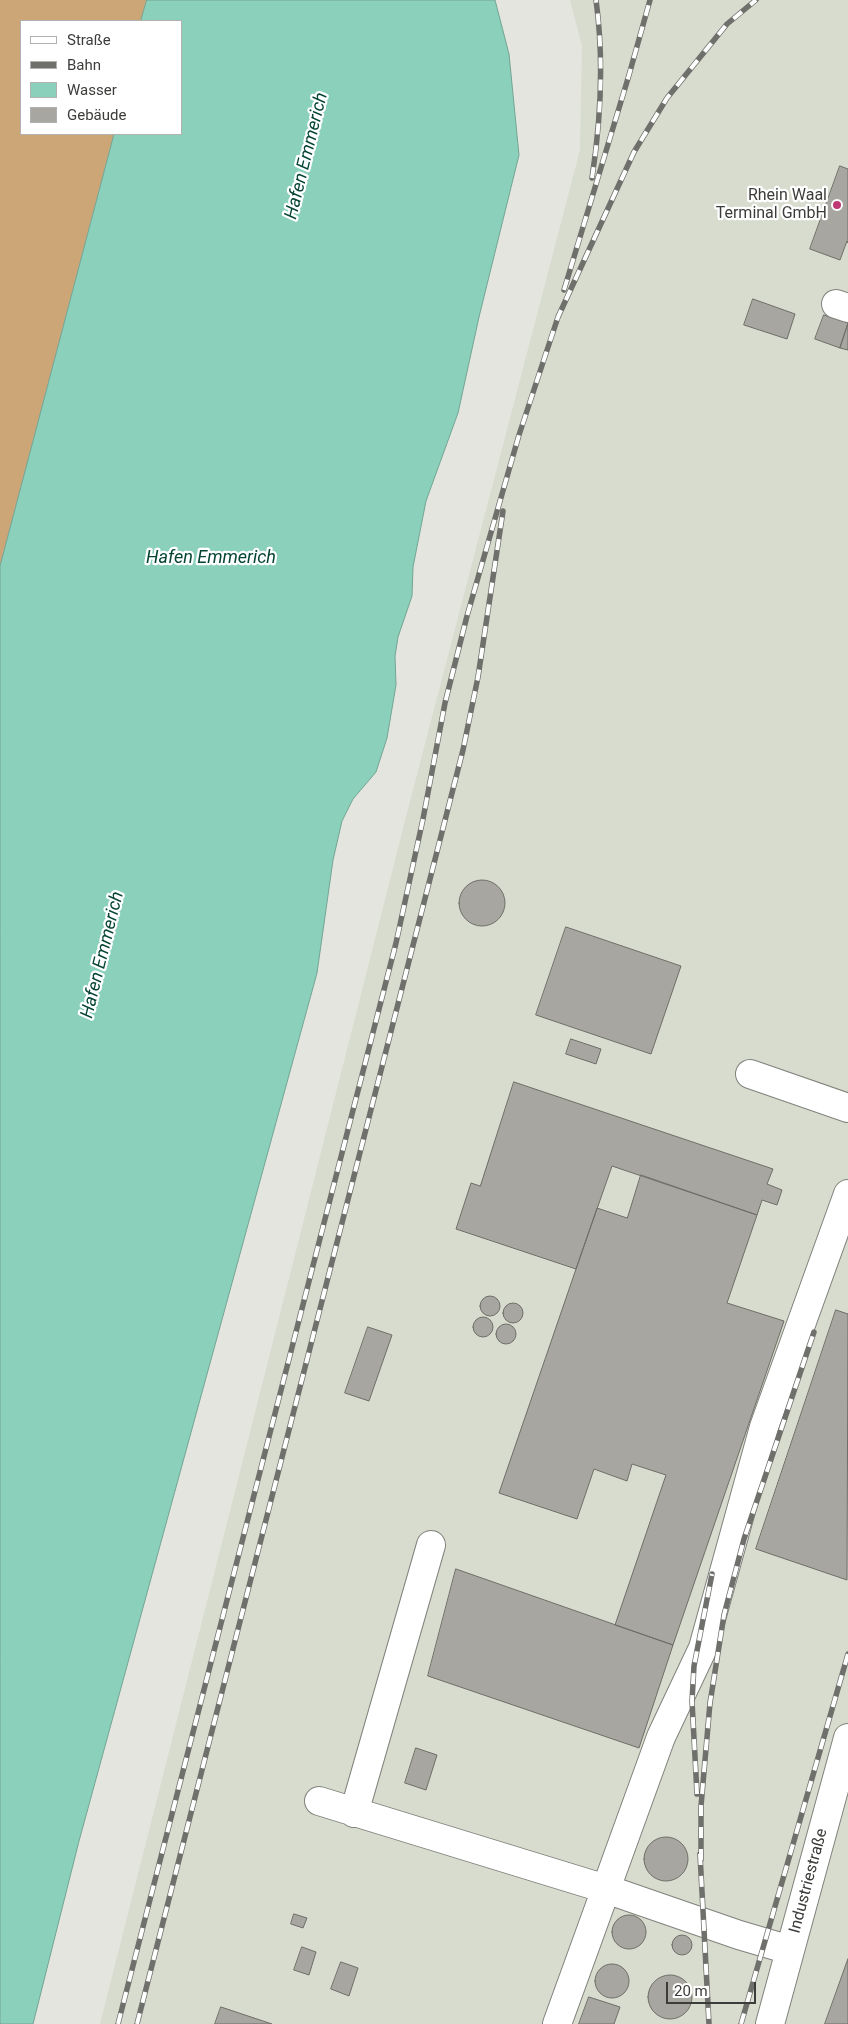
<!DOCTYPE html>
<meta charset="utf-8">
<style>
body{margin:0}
#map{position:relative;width:848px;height:2024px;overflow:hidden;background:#e3e5de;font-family:Roboto,sans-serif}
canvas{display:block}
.legend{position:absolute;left:20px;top:20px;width:162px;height:115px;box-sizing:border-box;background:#fff;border:1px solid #b1b1b0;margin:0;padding:6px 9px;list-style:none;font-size:15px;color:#3c3d3a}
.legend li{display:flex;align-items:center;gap:10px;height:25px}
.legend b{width:25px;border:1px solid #b1b1b0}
.scale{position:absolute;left:666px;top:1982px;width:90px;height:22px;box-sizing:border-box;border:2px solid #3c3d3a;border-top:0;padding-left:6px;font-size:15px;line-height:18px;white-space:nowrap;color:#3c3d3a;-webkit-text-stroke:4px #fff;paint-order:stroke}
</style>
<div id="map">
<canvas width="848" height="2024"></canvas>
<ul class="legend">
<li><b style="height:6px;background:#fff"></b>Straße</li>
<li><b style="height:6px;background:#6f706c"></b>Bahn</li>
<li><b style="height:14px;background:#8ad0ba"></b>Wasser</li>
<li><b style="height:14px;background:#a8a6a0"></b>Gebäude</li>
</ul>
<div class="scale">20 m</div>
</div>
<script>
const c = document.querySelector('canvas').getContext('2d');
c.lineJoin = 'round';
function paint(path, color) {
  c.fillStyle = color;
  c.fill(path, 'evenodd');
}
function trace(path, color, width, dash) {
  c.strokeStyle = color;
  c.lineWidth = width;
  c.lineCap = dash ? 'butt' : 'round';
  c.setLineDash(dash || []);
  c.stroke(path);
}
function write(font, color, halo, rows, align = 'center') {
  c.font = font + ' Roboto,sans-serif';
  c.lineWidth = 4.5;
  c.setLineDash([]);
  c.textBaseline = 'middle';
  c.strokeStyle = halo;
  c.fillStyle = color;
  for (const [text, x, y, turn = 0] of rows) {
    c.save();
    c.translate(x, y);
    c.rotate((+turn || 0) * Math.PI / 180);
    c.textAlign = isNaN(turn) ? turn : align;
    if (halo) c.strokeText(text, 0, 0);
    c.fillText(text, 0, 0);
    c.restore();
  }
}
paint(new Path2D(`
 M 570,0 L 848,0 L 848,2024 L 100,2024 L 408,809 L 580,150 L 582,46 Z`), '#d7dcce');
paint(new Path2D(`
 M 0,0 L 147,0 L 141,21 L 21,21 L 21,134 L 114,134 L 0,566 Z`), '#cda677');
const water = new Path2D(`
 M 147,0 L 495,0 L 509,54 L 519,155 L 479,317 L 458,413 L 426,501 L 413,567 L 412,596 L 398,637 L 395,656 L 396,685 L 387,738 L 376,772 L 353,799 L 342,821 L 333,860 L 317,973 L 79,1841 L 33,2024 L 0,2024 L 0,566 L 114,134 L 181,134 L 181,21 L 141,21 Z`);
paint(water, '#8ad0ba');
trace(water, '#73a494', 1);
const building = new Path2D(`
 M 840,166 L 848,169 L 848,243 L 847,241 L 840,260 L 810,249 Z
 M 753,299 L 795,314 L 787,339 L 744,325 Z
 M 824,315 L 848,323 L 840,348 L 815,339 Z
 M 848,324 L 848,350 L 840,348 Z
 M459 903a23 23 0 1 1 46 0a23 23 0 1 1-46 0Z
 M 566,927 L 681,966 L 651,1054 L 536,1015 Z
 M 571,1039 L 601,1049 L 596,1064 L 566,1054 Z
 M 514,1082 L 773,1169 L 767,1184 L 782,1190 L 777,1205 L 762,1200 L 757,1215 L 612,1166 L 576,1269 L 456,1229 L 471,1183 L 480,1186 Z
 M 641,1175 L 757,1215 L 727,1303 L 784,1321 L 673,1645 L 615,1625 L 666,1475 L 632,1464 L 627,1481 L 594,1469 L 577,1519 L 499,1493 L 597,1208 L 627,1218 Z
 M480 1306a10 10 0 1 1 20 0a10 10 0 1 1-20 0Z
 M503 1313a10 10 0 1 1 20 0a10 10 0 1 1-20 0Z
 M 836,1310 L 848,1314 L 847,1580 L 756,1549 Z
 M473 1327a10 10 0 1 1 20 0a10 10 0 1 1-20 0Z
 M496 1334a10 10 0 1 1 20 0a10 10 0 1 1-20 0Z
 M 368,1327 L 392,1335 L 369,1401 L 345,1393 Z
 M 456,1569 L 673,1645 L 639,1748 L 428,1676 Z
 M 416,1748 L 437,1755 L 426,1790 L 405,1783 Z
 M644 1859a22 22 0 1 1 44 0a22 22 0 1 1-44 0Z
 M 294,1914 L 307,1918 L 303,1928 L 291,1924 Z
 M612 1932a17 17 0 1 1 34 0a17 17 0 1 1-34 0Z
 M672 1945a10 10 0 1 1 20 0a10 10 0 1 1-20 0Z
 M 302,1947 L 316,1952 L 309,1975 L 294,1970 Z
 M 848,1959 L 848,2024 L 825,2024 Z
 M 341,1962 L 358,1968 L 349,1996 L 331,1989 Z
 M595 1981a17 17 0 1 1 34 0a17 17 0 1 1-34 0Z
 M648 1997a22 22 0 1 1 44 0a22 22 0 1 1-44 0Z
 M 589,1997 L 620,2007 L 614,2024 L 579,2024 Z
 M 221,2007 L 272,2024 L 215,2024 Z`);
paint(building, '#a8a6a0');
trace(building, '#6f6e68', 1);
const minor = new Path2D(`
 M 836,304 L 848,308
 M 750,1074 L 848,1108
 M 319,1801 L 606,1889 L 739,1935 L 790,1950
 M 354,1813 L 431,1545
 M 557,2024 L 661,1737 L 703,1648 L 764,1427 L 848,1194
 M 770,2024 L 848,1738`);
trace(minor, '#80827c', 30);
trace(minor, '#fff', 28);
const rail = new Path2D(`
 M 592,178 C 601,119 604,59 596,0
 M 564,290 L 629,75 L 650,0
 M 697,1794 L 692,1701 L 694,1666 L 712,1574
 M 700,1854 L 709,2024
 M 701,1860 L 701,1806 L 710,1703 L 724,1615 L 744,1539 L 814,1332
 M 118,2024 L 396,943 L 423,819 L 445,703 L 467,616 L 519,435 L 558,317 L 634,152 L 667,98 L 727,24 L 756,0
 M 137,2024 L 463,750 L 478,677 L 503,511
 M 741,2024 L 848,1654`);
trace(rail, '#6f706c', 5.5);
trace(rail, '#fff', 4, [11]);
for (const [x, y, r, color] of [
 [837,205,5,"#bf3876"]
]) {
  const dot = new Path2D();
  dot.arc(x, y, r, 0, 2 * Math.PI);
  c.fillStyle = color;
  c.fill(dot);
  trace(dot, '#fff', 2);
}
write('16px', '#3c3d3a', '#fff', [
 ["Rhein Waal",827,196],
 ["Terminal GmbH",827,214]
], 'right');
write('16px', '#3c3d3a', '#fff', [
 ["Industriestraße",809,1881,-75]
]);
write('italic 18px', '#044435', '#fff', [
 ["Hafen Emmerich",307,156,-76],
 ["Hafen Emmerich",211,558],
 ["Hafen Emmerich",103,955,-76]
]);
</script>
